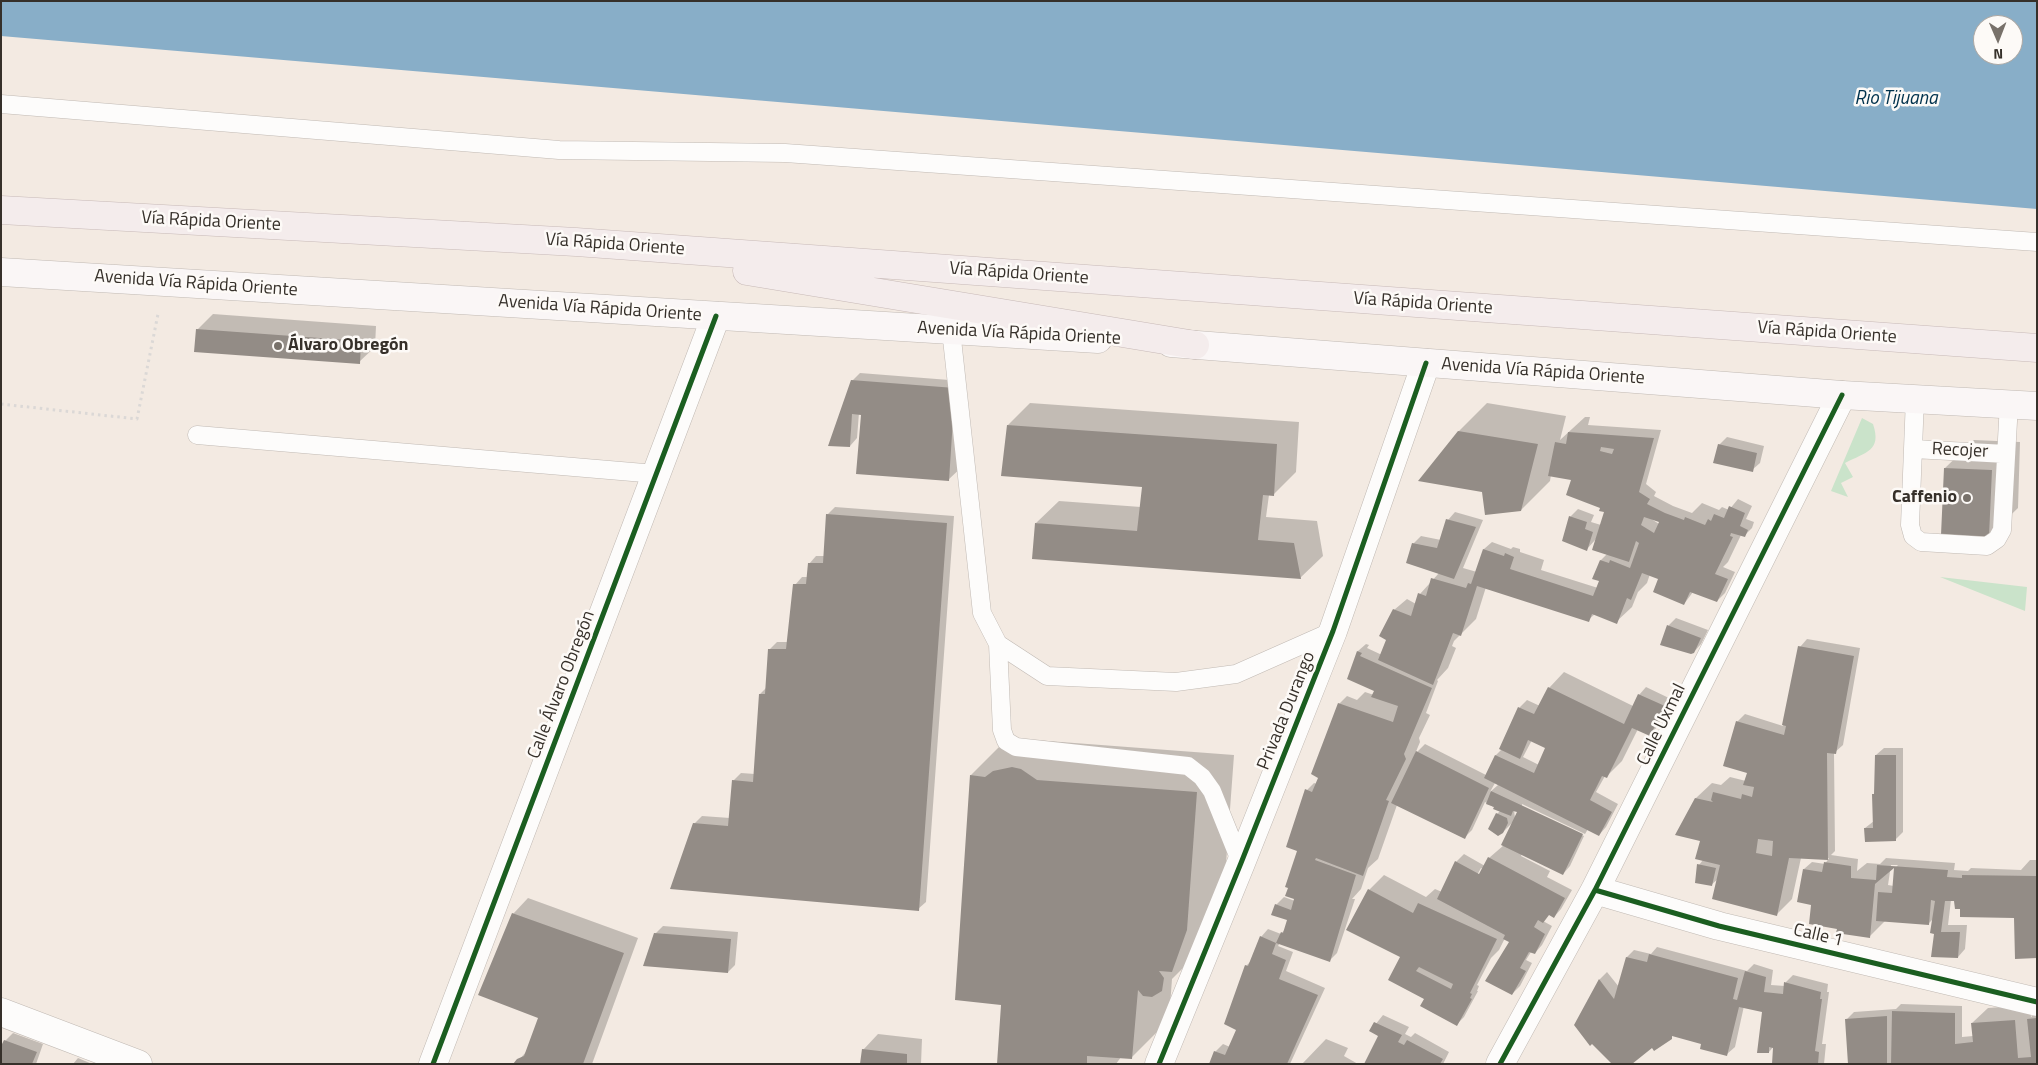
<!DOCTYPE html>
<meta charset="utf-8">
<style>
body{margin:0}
#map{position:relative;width:2038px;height:1065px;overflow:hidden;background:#f3eae2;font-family:"Titillium Web",sans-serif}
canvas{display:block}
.frame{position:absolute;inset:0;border:2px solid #36302a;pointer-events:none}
.north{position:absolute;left:1973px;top:15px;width:50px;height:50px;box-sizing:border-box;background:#fdfaf7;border:1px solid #ada9a5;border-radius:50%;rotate:179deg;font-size:14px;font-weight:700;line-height:20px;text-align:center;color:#36302a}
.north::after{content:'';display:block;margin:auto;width:18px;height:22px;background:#78716a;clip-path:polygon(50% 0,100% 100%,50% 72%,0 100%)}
</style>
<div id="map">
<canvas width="2038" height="1065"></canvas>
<div class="frame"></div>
<div class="north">N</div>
</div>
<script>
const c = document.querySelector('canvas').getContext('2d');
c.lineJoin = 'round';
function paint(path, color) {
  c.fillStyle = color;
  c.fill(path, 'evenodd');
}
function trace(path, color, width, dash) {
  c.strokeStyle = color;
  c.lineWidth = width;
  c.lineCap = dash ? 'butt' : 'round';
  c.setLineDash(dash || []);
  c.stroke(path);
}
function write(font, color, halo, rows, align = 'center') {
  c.font = font + ' "Titillium Web",sans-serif';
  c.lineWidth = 5;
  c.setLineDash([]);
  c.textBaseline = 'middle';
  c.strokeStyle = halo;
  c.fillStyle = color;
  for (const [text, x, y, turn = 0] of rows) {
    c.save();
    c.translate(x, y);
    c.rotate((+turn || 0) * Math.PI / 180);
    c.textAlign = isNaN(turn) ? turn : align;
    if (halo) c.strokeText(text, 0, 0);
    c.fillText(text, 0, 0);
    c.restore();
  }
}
paint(new Path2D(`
 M 1862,418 L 1873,424 C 1882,451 1866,452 1845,463 L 1853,477 L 1841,483 L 1848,497 L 1831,491 Z
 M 1940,577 L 2027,587 L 2025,611 Z`), '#cae3ca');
paint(new Path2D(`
 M 1,1 L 2037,1 L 2037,209 L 1,36 ZM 1983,25 L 2013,25 L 2013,55 L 1983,55 Z`), '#88aec8');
paint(new Path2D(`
 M 213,314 L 376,326 L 375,347 L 359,362 L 197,330 Z
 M 860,373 L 962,381 L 964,465 L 948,480 L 859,413 L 857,438 L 850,446 L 852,381 Z
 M 1030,403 L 1299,422 L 1296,472 L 1273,495 L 1269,495 L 1266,517 L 1317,521 L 1323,556 L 1300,578 L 1036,523 L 1059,501 L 1141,507 L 1144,487 L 1008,425 Z
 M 1487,403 L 1566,416 L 1560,440 L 1585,417 L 1590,417 L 1588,425 L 1661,430 L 1646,484 L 1656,492 L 1654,496 L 1673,506 L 1692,513 L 1702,503 L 1719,510 L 1722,507 L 1729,510 L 1738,499 L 1752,506 L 1746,519 L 1754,522 L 1752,528 L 1744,536 L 1741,535 L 1728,562 L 1723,567 L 1735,572 L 1725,593 L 1717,601 L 1693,592 L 1684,604 L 1660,578 L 1650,574 L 1647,583 L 1638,592 L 1632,607 L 1616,622 L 1595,614 L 1588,620 L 1486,587 L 1476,619 L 1454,641 L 1452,646 L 1456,648 L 1448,668 L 1437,680 L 1438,681 L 1426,713 L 1430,715 L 1419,738 L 1420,742 L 1415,754 L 1425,744 L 1486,775 L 1496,755 L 1502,749 L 1520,707 L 1527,700 L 1540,706 L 1549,688 L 1564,672 L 1633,706 L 1639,695 L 1646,687 L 1671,699 L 1657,727 L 1650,735 L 1638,729 L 1622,761 L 1606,777 L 1605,776 L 1596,792 L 1618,804 L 1606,827 L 1599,835 L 1588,829 L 1585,834 L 1522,804 L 1522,807 L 1584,836 L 1570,866 L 1563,874 L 1522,854 L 1521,856 L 1550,871 L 1547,877 L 1572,890 L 1561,909 L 1554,917 L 1549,914 L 1543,921 L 1552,926 L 1542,945 L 1535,953 L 1531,952 L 1526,960 L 1532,963 L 1520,986 L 1512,994 L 1511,941 L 1505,938 L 1499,950 L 1491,958 L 1477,985 L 1479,986 L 1477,991 L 1478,991 L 1464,1017 L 1457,1024 L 1426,999 L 1401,957 L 1369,890 L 1384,875 L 1426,897 L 1435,889 L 1442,892 L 1456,862 L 1464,854 L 1485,866 L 1489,858 L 1504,845 L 1513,822 L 1503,832 L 1497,814 L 1500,811 L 1485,802 L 1472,830 L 1464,838 L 1397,805 L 1378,859 L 1368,868 L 1361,889 L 1352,899 L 1355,899 L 1337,953 L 1330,960 L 1280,943 L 1278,946 L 1293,952 L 1286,971 L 1325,988 L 1290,1064 L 1211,1064 L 1215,1052 L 1223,1044 L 1230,1047 L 1238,1029 L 1246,966 L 1252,960 L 1261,937 L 1268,929 L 1281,934 L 1286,928 L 1289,920 L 1276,905 L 1284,897 L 1295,901 L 1299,850 L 1307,790 L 1314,783 L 1317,784 L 1339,704 L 1347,696 L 1357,700 L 1365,692 L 1374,695 L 1376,690 L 1348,678 L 1358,651 L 1366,644 L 1369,645 L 1367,648 L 1382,655 L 1388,639 L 1394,610 L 1407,599 L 1416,604 L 1420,594 L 1439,573 L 1413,544 L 1421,536 L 1441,540 L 1448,520 L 1455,512 L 1483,520 L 1463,568 L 1477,572 L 1484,549 L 1492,542 L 1511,549 L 1513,547 L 1520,549 L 1520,552 L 1544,560 L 1541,570 L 1598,588 L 1600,581 L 1601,560 L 1607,554 L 1596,539 L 1587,549 L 1570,517 L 1578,509 L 1594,515 L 1591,522 L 1601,525 L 1606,511 L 1573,479 L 1551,475 L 1550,481 L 1521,510 L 1483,491 L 1458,432 ZM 1650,518 L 1661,521 L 1659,524 ZM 1532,740 L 1548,748 L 1539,765 L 1523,757 ZM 1495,783 L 1498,785 L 1490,792 ZM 1514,810 L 1518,811 L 1515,818 ZM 1481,868 L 1483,869 L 1462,902 Z
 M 1727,437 L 1764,446 L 1760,463 L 1752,470 L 1719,445 Z
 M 1974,440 L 2020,442 L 2018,508 L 1989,536 L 1945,468 Z
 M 835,507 L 954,516 L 926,902 L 918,909 L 694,824 L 702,816 L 730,818 L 733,781 L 741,773 L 755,774 L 760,694 L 766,688 L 769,650 L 777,642 L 788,642 L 795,585 L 802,577 L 808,577 L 809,564 L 816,556 L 825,556 L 827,515 Z
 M 1676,618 L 1708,630 L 1701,644 L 1694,652 L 1662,644 L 1669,625 Z
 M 1807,639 L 1860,648 L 1843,745 L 1834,753 L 1835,851 L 1831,855 L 1858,859 L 1857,871 L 1867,863 L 1880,864 L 1886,858 L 1955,863 L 1954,870 L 1968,871 L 1971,868 L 2021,870 L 2030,860 L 2037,860 L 2037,956 L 2016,916 L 1962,907 L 1956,900 L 1951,900 L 1948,925 L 1967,925 L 1965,949 L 1958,957 L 1935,933 L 1934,918 L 1929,923 L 1885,921 L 1869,937 L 1839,926 L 1812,904 L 1804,869 L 1812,862 L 1825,864 L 1829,858 L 1801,858 L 1792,899 L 1777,914 L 1718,879 L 1711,885 L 1699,865 L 1703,860 L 1696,798 L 1712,783 L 1721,785 L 1730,777 L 1746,781 L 1749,772 L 1737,722 L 1745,714 L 1783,726 L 1800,647 ZM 1891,865 L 1898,865 L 1895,868 L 1894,886 L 1888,885 Z
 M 1008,738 L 1234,755 L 1224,891 L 1199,952 L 1172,979 L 1169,1020 L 1131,1058 L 1121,1057 L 1116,1064 L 998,1064 L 1003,1004 L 971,775 Z
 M 1884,748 L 1903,748 L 1903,832 L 1895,840 L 1865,828 L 1874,821 L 1873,795 L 1875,793 L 1876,755 Z
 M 528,898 L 638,938 L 592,1064 L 515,1064 L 527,1051 L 540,1017 L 513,914 Z
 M 663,926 L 738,932 L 735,965 L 728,972 L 655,934 Z
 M 1657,947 L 1747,971 L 1754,964 L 1773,970 L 1771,985 L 1785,986 L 1786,982 L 1793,975 L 1828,984 L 1827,992 L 1829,992 L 1822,1044 L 1826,1044 L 1824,1064 L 1773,1064 L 1774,1046 L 1769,1052 L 1763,1011 L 1744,1006 L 1735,1047 L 1727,1054 L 1702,1043 L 1674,1035 L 1653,1046 L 1575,1025 L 1600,979 L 1607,972 L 1619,987 L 1627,957 L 1634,950 L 1651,954 Z
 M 1901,1004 L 1962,1006 L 1962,1037 L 1973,1036 L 1972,1023 L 1988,1008 L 2030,1005 L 2031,1017 L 2037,1012 L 2037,1064 L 1849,1064 L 1847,1019 L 1854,1012 L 1896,1009 Z
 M 1383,1015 L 1409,1027 L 1405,1034 L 1411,1037 L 1415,1033 L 1449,1052 L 1443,1064 L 1365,1064 L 1380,1035 L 1371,1030 Z
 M 13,1033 L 43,1044 L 36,1064 L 1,1064 L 5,1041 Z
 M 878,1034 L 922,1039 L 921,1064 L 862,1064 L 863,1050 Z
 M 1326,1039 L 1348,1048 L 1344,1056 L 1358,1064 L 1302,1064 Z
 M 78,1058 L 92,1064 L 73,1064 Z`), '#0003');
paint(new Path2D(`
 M 196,329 L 361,341 L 360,364 L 194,352 Z
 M 851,380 L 955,388 L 949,481 L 856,474 L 861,415 L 852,414 L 850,447 L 828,446 Z
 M 1007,425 L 1277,444 L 1274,496 L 1263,495 L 1258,540 L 1294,543 L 1301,579 L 1032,559 L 1035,523 L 1137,531 L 1142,487 L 1001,476 Z
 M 1458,431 L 1538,444 L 1521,511 L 1485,515 L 1482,492 L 1418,481 Z
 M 1568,432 L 1654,438 L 1639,492 L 1650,499 L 1647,504 L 1665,513 L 1684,520 L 1685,517 L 1705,525 L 1708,519 L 1711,521 L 1714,514 L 1724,518 L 1729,506 L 1745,513 L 1740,526 L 1748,530 L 1745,537 L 1731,533 L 1730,536 L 1733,537 L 1715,574 L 1728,579 L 1717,602 L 1690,592 L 1684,605 L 1653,592 L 1658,579 L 1642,573 L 1631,600 L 1627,598 L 1617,624 L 1592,614 L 1589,622 L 1477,586 L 1461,636 L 1453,633 L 1433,685 L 1378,660 L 1386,640 L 1379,636 L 1393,609 L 1411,616 L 1418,593 L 1426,596 L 1431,578 L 1466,588 L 1468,583 L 1471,584 L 1483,549 L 1504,556 L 1505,553 L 1514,557 L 1510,569 L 1593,596 L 1599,581 L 1592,579 L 1600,560 L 1609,563 L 1610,560 L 1630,568 L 1639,543 L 1636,541 L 1629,562 L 1592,550 L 1604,512 L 1599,511 L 1600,508 L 1566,495 L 1571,480 L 1548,476 L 1555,442 L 1566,444 ZM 1601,447 L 1614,449 L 1612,454 L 1600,451 ZM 1644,517 L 1659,522 L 1654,533 L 1641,525 Z
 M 1718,444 L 1757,453 L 1753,472 L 1713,463 Z
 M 1944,468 L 1992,470 L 1989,537 L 1941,535 Z
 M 826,514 L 947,523 L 919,911 L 670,889 L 693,823 L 728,826 L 732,780 L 753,782 L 759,694 L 765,694 L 768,649 L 786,649 L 793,584 L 806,584 L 808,563 L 823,563 Z
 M 1569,516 L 1587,522 L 1585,529 L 1593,532 L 1587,551 L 1562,541 Z
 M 1446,519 L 1476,527 L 1454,579 L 1406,563 L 1412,543 L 1437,548 Z
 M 1667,625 L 1701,638 L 1694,653 L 1691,654 L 1660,645 Z
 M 1798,646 L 1854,656 L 1836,754 L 1827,753 L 1828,860 L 1789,858 L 1777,916 L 1712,899 L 1720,865 L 1695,859 L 1700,841 L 1675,835 L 1695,798 L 1713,802 L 1711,800 L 1713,792 L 1741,799 L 1742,794 L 1752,797 L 1754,787 L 1743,785 L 1747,773 L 1723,766 L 1736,721 L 1784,735 L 1786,726 L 1782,725 ZM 1758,839 L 1773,841 L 1772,856 L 1756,853 Z
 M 1357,651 L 1362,653 L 1360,656 L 1432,688 L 1404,754 L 1406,759 L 1386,800 L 1389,801 L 1363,876 L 1316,858 L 1315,860 L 1356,875 L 1330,962 L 1276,943 L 1281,932 L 1283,933 L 1287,920 L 1271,915 L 1275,904 L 1291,910 L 1294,899 L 1285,896 L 1288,888 L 1285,887 L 1297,851 L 1286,847 L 1305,789 L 1312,792 L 1318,778 L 1311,774 L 1338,703 L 1393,722 L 1398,706 L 1371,697 L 1374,691 L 1347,679 Z
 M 1548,687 L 1624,724 L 1638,694 L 1665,706 L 1650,736 L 1632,728 L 1607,778 L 1602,776 L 1590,800 L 1612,812 L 1599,836 L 1484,778 L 1495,755 L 1534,773 L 1545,748 L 1528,740 L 1520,759 L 1499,749 L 1518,707 L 1534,714 Z
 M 1416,751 L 1489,788 L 1465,839 L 1391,803 Z
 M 1875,755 L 1896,755 L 1896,841 L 1865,842 L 1864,828 L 1873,828 L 1872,794 L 1874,794 Z
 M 1012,767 L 1021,769 L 1037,780 L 1197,792 L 1187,930 L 1172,972 L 1159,971 L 1164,978 L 1162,991 L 1152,997 L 1143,996 L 1138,990 L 1132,1059 L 1087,1056 L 1087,1064 L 997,1064 L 1001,1005 L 955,1000 L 970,775 L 985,777 L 993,771 Z
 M 1491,791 L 1583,834 L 1563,875 L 1501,845 L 1517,812 L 1513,811 L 1511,816 L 1493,809 L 1494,807 L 1486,804 Z
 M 1496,813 L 1507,818 L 1508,823 L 1503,833 L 1498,836 L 1488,829 Z
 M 1488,857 L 1565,898 L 1554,918 L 1549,915 L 1543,923 L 1538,920 L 1534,927 L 1545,934 L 1535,954 L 1529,952 L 1520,968 L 1526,971 L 1512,995 L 1485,981 L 1509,942 L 1503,939 L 1505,935 L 1437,899 L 1455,861 L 1479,874 Z
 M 1824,862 L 1851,866 L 1851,878 L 1876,880 L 1877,865 L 1948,870 L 1947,877 L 1962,878 L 1962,875 L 2037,876 L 2037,958 L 2015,959 L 2014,918 L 1960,917 L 1960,909 L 1955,909 L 1954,901 L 1945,901 L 1941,932 L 1960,932 L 1958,958 L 1931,957 L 1934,934 L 1930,933 L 1935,901 L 1931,900 L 1929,925 L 1876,921 L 1878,892 L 1892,893 L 1894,868 L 1875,884 L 1870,938 L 1836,933 L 1837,929 L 1809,924 L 1811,905 L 1797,902 L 1803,869 L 1822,872 Z
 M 1697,864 L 1716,868 L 1712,886 L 1695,883 Z
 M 1368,889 L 1413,913 L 1418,903 L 1497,939 L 1470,993 L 1472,994 L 1470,998 L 1472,999 L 1457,1026 L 1420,1006 L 1424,999 L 1388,980 L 1400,957 L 1346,930 ZM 1419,967 L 1453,984 L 1451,989 L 1416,971 Z
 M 512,913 L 624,953 L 583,1064 L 513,1064 L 517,1059 L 524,1056 L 538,1018 L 478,995 Z
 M 654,933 L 731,939 L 728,973 L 643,966 Z
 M 1260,936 L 1276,943 L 1272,954 L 1286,960 L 1279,979 L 1318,995 L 1287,1064 L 1209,1064 L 1214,1051 L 1225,1055 L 1236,1030 L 1224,1024 L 1245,965 L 1248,966 Z
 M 1649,954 L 1738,978 L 1733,999 L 1737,1000 L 1745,971 L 1766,977 L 1764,992 L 1783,994 L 1784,982 L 1821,992 L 1820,999 L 1822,999 L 1815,1051 L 1819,1052 L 1818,1064 L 1772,1064 L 1773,1048 L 1769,1047 L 1769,1053 L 1757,1053 L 1762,1012 L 1739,1007 L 1727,1056 L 1700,1049 L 1701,1044 L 1672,1036 L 1672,1039 L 1654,1051 L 1652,1048 L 1632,1064 L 1612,1064 L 1592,1044 L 1590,1046 L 1574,1025 L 1599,979 L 1614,999 L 1626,957 L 1647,962 Z
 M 1892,1011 L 1955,1013 L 1955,1044 L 1973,1042 L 1971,1023 L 2015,1020 L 2018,1058 L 2031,1057 L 2027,1019 L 2037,1018 L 2037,1064 L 1891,1064 Z
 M 1887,1016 L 1887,1064 L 1848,1064 L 1845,1019 Z
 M 1374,1022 L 1402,1035 L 1398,1042 L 1404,1045 L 1407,1040 L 1443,1059 L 1440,1064 L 1364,1064 L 1378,1036 L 1369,1031 Z
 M 4,1040 L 37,1052 L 32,1064 L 1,1064 L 1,1046 Z
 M 862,1049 L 907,1054 L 907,1064 L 860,1064 Z`), '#938c86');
const service = new Path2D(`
 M 1,104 L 559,150 L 785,153 L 2037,242
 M 951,330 L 982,613 L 998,644 L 1047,676 L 1176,682 L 1236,674 L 1333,631
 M 1915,398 L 1910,525 L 1913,536 L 1921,542 L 1987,546 L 1997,539 L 2002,530 L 2009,403
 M 197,435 L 656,474
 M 1913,449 L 2006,454
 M 998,644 L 1002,730 L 1006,741 L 1016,747 L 1188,766 L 1202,777 L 1212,791 L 1241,863`);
const minor = new Path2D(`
 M 1595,890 L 1719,926 L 2037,1002
 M 1,1012 L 138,1064
 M 1159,1064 L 1241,863 L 1333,631 L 1426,363
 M 1500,1064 L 1595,890 L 1842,395`);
const tertiary = new Path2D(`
 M 433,1064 L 716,316`);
const secondary = new Path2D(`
 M 1,272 L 1098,339
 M 1171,343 L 1842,395 L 2037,406`);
const trunk = new Path2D(`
 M 1,210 L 576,242 L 2037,348
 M 747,271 L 1195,345`);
trace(service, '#c0b9b3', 19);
trace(minor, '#c0b9b3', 29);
trace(tertiary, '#c0b9b3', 29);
trace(secondary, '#c0b9b3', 29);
trace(trunk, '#c7b9b7', 29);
trace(new Path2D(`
 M 1,404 L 137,419 L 158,314`), '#dbd8d6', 3, [2.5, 4]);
trace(service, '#fdfcfb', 18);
trace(minor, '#fdfcfb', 28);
trace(tertiary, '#fdfcfb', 28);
trace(secondary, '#faf6f6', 28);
trace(trunk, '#f4ecec', 28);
trace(new Path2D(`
 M 1595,890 L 1719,926 L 2037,1002
 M 433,1064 L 716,316
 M 1159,1064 L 1241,863 L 1333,631 L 1426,363
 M 1500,1064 L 1595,890 L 1842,395`), '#1b5e20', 5);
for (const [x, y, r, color] of [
 [278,346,5,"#78716a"],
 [1967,498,5,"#78716a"]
]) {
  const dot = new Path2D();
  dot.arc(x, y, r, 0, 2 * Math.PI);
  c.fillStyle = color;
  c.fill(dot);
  trace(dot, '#fdfaf7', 2);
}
write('18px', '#36302a', '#fdfaf7', [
 ["Vía Rápida Oriente",211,222,3],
 ["Vía Rápida Oriente",615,245,4],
 ["Vía Rápida Oriente",1019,274,4],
 ["Avenida Vía Rápida Oriente",196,284,4],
 ["Vía Rápida Oriente",1423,304,4],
 ["Avenida Vía Rápida Oriente",600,309,4],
 ["Vía Rápida Oriente",1827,333,4],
 ["Avenida Vía Rápida Oriente",1019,334,3],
 ["Avenida Vía Rápida Oriente",1543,372,4],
 ["Recojer",1960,451,3],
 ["Calle Álvaro Obregón",562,685,-69],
 ["Privada Durango",1287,711,-68],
 ["Calle Uxmal",1662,725,-64],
 ["Calle 1",1818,936,13]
]);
write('bold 18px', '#36302a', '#fdfaf7', [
 ["Álvaro Obregón",288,346],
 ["Caffenio",1957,498,"right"]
], 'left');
write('italic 19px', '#00324d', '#fdfaf7', [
 ["Rio Tijuana",1896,99]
]);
</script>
